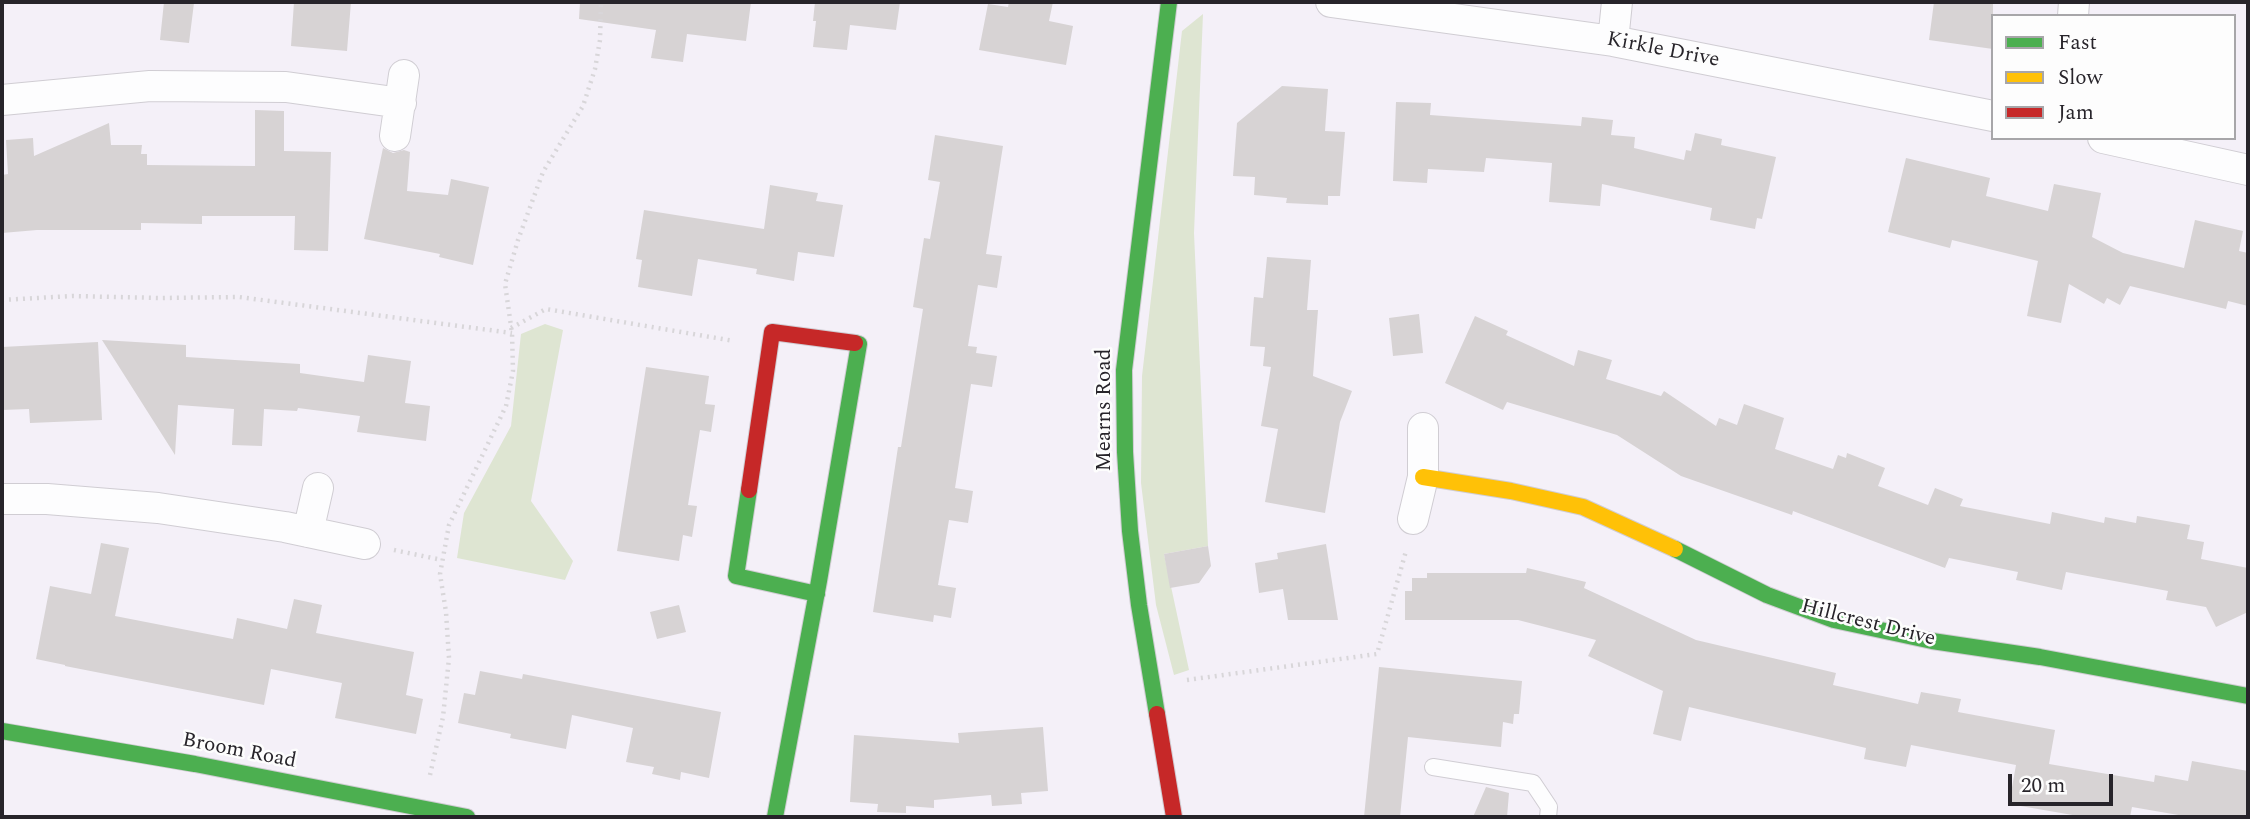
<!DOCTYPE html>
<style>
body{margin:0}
#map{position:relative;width:2250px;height:819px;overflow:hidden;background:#f4f0f8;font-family:Spectral,serif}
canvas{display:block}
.frame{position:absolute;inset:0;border:4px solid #27242a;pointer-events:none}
.legend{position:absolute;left:1991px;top:14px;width:245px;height:126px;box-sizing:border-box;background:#fdfdfd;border:2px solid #a7a6a9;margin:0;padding:9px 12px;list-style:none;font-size:21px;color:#27242a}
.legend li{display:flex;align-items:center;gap:14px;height:35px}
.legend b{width:35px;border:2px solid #a7a6a9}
.scale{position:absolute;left:2008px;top:774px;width:105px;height:32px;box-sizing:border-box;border:4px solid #27242a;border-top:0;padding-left:9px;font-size:21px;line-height:24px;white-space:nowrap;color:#27242a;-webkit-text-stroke:5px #fdfdfd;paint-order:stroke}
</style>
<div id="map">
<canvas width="2250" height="819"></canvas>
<div class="frame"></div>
<ul class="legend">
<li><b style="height:9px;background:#4caf50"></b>Fast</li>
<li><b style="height:9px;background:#ffc107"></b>Slow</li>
<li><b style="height:9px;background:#c62828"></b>Jam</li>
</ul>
<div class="scale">20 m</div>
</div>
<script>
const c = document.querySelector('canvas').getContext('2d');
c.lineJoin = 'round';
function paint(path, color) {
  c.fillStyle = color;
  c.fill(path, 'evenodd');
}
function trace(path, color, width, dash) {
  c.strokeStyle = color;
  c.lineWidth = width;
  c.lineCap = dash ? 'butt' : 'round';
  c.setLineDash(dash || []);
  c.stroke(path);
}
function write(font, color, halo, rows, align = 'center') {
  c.font = font + ' Spectral,serif';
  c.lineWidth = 5;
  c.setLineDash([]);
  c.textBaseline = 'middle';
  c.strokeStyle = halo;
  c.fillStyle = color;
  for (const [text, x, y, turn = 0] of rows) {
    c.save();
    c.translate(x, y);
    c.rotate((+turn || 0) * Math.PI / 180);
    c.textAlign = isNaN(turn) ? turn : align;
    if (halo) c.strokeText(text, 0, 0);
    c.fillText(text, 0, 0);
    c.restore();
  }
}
paint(new Path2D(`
 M 1203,14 L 1194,233 L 1208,546 L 1164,554 L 1189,670 L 1174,675 L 1156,605 L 1141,483 L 1142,376 L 1182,31 Z
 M 545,324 L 563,330 L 531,501 L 573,561 L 565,580 L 457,558 L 464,513 L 511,426 L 521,334 Z`), '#dee5d2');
paint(new Path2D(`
 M 164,2 L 194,3 L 189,43 L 160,40 Z
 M 294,2 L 351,2 L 347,51 L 291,46 Z
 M 580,2 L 751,2 L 746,41 L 687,34 L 683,62 L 651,58 L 656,30 L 579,19 Z
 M 815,2 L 900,2 L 896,30 L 850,25 L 847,50 L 813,47 L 816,21 L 813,21 Z
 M 1009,2 L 1053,2 L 1049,21 L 1073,26 L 1066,65 L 979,50 L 988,4 L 1008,7 Z
 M 1934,2 L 1993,2 L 1993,49 L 1929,40 Z
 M 1282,86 L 1328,89 L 1325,131 L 1345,132 L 1340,196 L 1328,196 L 1328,205 L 1286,203 L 1287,198 L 1254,195 L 1255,177 L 1233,176 L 1237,123 Z
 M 1396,102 L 1431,103 L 1430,115 L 1581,126 L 1582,117 L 1613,120 L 1611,135 L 1635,137 L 1634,148 L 1684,160 L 1686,150 L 1691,151 L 1695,133 L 1722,139 L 1721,145 L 1776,157 L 1762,219 L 1757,218 L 1755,229 L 1710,220 L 1712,208 L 1602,184 L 1600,206 L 1549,202 L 1552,163 L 1486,158 L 1484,172 L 1428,169 L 1427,183 L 1393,181 Z
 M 255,110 L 284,111 L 284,151 L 331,152 L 328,251 L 294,250 L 295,216 L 202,216 L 202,224 L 141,223 L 141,230 L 37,230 L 2,233 L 2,175 L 8,174 L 6,140 L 33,138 L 34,156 L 109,123 L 111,145 L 142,145 L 141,154 L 147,154 L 147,165 L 255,166 Z
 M 935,135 L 1003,146 L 986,254 L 1002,256 L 997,288 L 978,285 L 968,346 L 977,347 L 976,353 L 997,356 L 992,387 L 971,384 L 955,488 L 973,491 L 968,523 L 949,520 L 938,585 L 956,588 L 951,618 L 934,615 L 933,622 L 873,612 L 898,447 L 901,447 L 923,309 L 913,307 L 924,238 L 930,239 L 940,182 L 928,180 Z
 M 383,148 L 393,153 L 404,150 L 410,152 L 407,191 L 448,195 L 451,179 L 489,187 L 473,265 L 439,257 L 440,254 L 364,239 Z
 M 1906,158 L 1990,178 L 1986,196 L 2048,211 L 2054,184 L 2101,193 L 2092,237 L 2123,253 L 2184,268 L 2195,220 L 2243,231 L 2239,251 L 2248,253 L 2248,306 L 2228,301 L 2226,309 L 2130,286 L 2120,305 L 2107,298 L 2104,304 L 2069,284 L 2061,323 L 2027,316 L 2038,261 L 1952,240 L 1950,248 L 1888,232 Z
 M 770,185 L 818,193 L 816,201 L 843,205 L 834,257 L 798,252 L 794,281 L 756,274 L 757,269 L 698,259 L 692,296 L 638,287 L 642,260 L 636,259 L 644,210 L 764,229 Z
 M 1267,257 L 1311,260 L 1307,310 L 1318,310 L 1313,376 L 1352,391 L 1340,422 L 1325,513 L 1265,502 L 1278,429 L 1261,426 L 1271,367 L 1263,366 L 1265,347 L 1250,346 L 1254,297 L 1263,298 Z
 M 1419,314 L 1423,353 L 1393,356 L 1389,318 Z
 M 1475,316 L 1508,331 L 1506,335 L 1574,366 L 1578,350 L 1612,360 L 1606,379 L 1661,396 L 1664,391 L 1716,426 L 1719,418 L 1737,425 L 1744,404 L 1784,418 L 1775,449 L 1833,469 L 1838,455 L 1846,458 L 1847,453 L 1885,468 L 1878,486 L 1928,505 L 1935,488 L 1963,499 L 1960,506 L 2050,524 L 2052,512 L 2104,523 L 2105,517 L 2136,523 L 2137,516 L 2190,525 L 2187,539 L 2204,542 L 2201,559 L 2248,568 L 2248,612 L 2216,627 L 2206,607 L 2166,600 L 2168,591 L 2066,572 L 2062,590 L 2016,580 L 2018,572 L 1949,558 L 1945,568 L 1793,511 L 1792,515 L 1681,476 L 1617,435 L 1507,402 L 1503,410 L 1445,383 Z
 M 102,340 L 186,345 L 186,357 L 300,364 L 300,373 L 364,382 L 368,355 L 411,361 L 405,403 L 430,406 L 426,441 L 357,432 L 360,416 L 298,408 L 297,411 L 264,409 L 262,446 L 232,445 L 234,409 L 178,405 L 175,455 Z
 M 98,342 L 102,420 L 30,423 L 29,409 L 2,410 L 2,347 Z
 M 646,367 L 709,376 L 705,404 L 715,405 L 711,432 L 700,430 L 688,505 L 697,506 L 692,537 L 683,535 L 679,561 L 617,551 Z
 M 101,543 L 129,548 L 115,616 L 233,639 L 237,618 L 287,629 L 294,599 L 322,605 L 316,633 L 414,652 L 406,695 L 423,699 L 416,734 L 335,718 L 342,683 L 271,669 L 264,705 L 65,666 L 65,665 L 36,659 L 50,586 L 91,594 Z
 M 1326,544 L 1338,620 L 1288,620 L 1283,589 L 1259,593 L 1255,563 L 1278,559 L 1277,553 Z
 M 1208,546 L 1211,566 L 1199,583 L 1170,588 L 1164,554 Z
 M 1527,568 L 1586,582 L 1584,588 L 1696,640 L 1836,673 L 1833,685 L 1918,704 L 1921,692 L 1961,699 L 1958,712 L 2055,730 L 2049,764 L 2154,782 L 2155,775 L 2188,781 L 2192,761 L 2248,771 L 2248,817 L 2190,817 L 2132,807 L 2130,817 L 2084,817 L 2009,804 L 2016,765 L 1911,745 L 1906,767 L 1864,759 L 1866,748 L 1689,707 L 1681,741 L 1653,734 L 1663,691 L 1588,656 L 1596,640 L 1518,620 L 1405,620 L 1405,591 L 1412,591 L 1412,578 L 1427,578 L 1427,573 L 1526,573 Z
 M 679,605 L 686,632 L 657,639 L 650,612 Z
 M 1379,667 L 1522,681 L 1519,714 L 1514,714 L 1513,724 L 1503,722 L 1501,747 L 1408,737 L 1400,817 L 1364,817 Z
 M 480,671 L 522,679 L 523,674 L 721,712 L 709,778 L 681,772 L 680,780 L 652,774 L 654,767 L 626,762 L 633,728 L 572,715 L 566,749 L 510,738 L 511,734 L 458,723 L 464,693 L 475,695 Z
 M 1043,727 L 1048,791 L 1021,793 L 1022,804 L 992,806 L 991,795 L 934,800 L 934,808 L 906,806 L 906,813 L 877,812 L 878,804 L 850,802 L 854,735 L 959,743 L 958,733 Z
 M 1486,787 L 1509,793 L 1507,817 L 1473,817 Z`), '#d7d3d4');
const lane = new Path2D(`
 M 1433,767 L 1533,783 L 1549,807 L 1548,817`);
const street = new Path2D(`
 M 1331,2 L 1613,41 L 1993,116
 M 2073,16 L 2074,2
 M 1613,41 L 1617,2
 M 2,100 L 150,86 L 286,87 L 401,103
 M 395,136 L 404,75
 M 2103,138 L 2248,170
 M 2,499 L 47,499 L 158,508 L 285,527 L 365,544
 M 1413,519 L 1423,477 L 1423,428
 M 308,532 L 318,488`);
const fast = new Path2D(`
 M 749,490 L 736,576 L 817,594
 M 1675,549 L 1767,595 L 1834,620 L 1932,641 L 2040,657 L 2248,696
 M 1157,714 L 1139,605 L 1130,531 L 1125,452 L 1124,370 L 1169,2
 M 2,731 L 195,764 L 467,817
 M 775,817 L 819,581 L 859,344 L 855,343`);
const slow = new Path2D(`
 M 1423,477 L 1511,491 L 1583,507 L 1675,549`);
const jam = new Path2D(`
 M 749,490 L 772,332 L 855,343
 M 1157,714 L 1174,817`);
trace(lane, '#d0cdd3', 18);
trace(street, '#d0cdd3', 32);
trace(fast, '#d0cdd3', 18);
trace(slow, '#d0cdd3', 18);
trace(jam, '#d0cdd3', 18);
trace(new Path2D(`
 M 2,300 L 72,296 L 161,298 L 239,297 L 512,333
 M 511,328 L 546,309 L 734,341
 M 394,550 L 442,560
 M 1187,680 L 1377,654 L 1406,551
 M 430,775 L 443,717 L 449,658 L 446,612 L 440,574 L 449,525 L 506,406 L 513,371 L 512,333 L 505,284 L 518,240 L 543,172 L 583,106 L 595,69 L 600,40 L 601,2`), '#d8d6d9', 4.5, [2, 5]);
trace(lane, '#fdfdfe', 16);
trace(street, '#fdfdfe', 30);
trace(fast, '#4caf50', 16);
trace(slow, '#ffc107', 16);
trace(jam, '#c62828', 16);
write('21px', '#27242a', '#fdfdfd', [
 ["Kirkle Drive",1663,51,11],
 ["Mearns Road",1106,410,-90],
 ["Hillcrest Drive",1868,624,14],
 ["Broom Road",239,752,11]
]);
</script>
